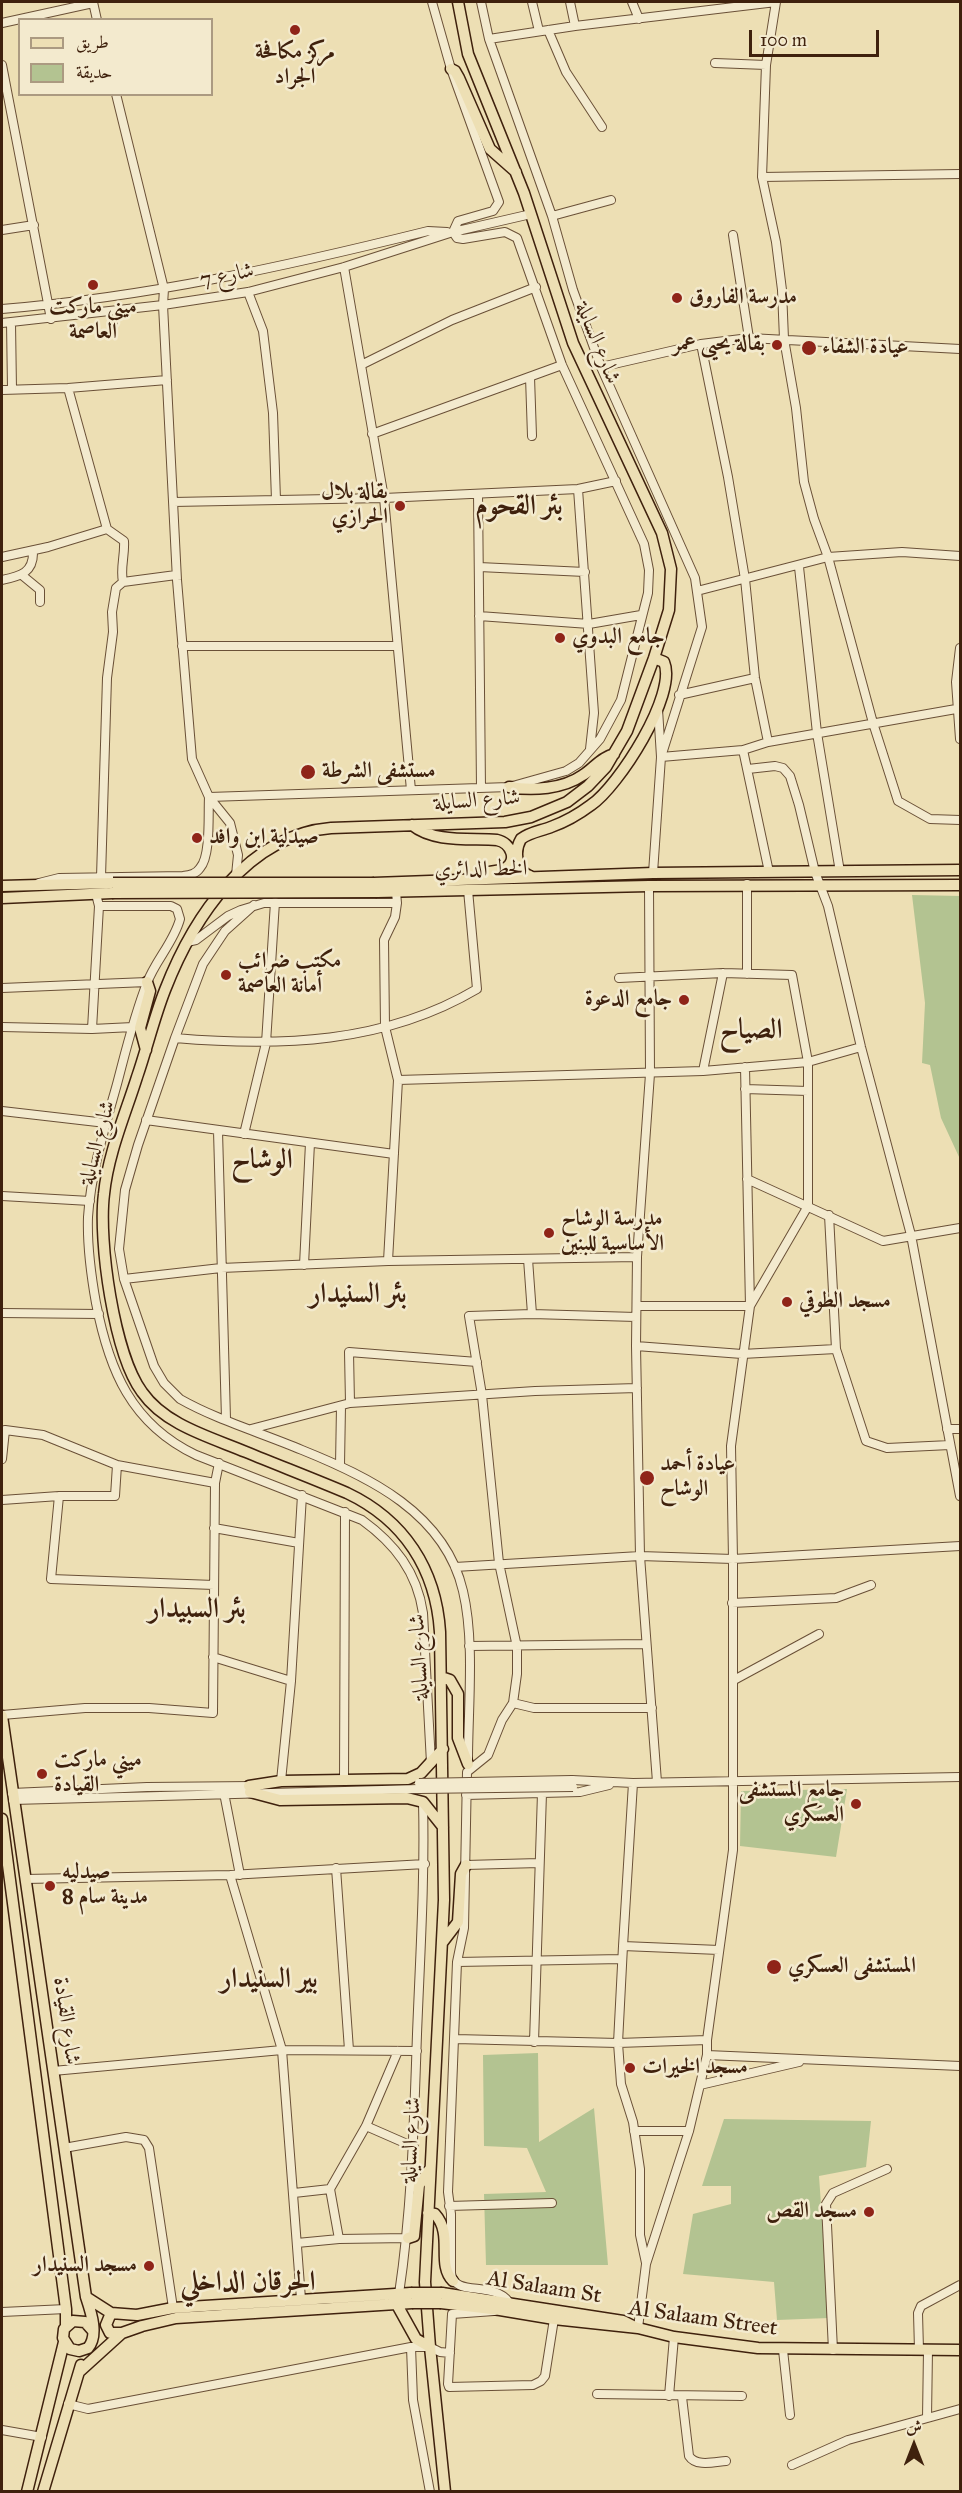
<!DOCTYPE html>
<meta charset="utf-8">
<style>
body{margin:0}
#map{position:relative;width:962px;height:2493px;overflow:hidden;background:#eddfb4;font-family:"IM FELL Great Primer",Amiri,serif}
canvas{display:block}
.frame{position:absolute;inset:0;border:3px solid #3f210d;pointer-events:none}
.legend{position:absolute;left:18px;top:18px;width:195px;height:78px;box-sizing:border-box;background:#f3eace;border:2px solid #ab9a81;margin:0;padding:8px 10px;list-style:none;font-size:18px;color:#3f210d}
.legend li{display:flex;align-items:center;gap:12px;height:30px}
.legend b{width:30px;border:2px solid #ab9a81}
.north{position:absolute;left:884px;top:2415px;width:60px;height:60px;-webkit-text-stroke:4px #f3eace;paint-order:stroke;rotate:0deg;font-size:16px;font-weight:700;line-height:24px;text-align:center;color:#3f210d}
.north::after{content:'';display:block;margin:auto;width:21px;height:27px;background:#3f210d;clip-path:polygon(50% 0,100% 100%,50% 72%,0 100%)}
.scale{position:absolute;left:749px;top:30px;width:130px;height:27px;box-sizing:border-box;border:3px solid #3f210d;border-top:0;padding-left:8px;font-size:18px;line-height:21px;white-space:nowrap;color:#3f210d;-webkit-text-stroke:4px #f3eace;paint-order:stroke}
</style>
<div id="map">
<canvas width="962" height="2493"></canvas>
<div class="frame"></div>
<ul class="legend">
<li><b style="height:8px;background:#eddfb4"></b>طريق</li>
<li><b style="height:16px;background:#b3c391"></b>حديقة</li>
</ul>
<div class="north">ش</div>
<div class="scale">100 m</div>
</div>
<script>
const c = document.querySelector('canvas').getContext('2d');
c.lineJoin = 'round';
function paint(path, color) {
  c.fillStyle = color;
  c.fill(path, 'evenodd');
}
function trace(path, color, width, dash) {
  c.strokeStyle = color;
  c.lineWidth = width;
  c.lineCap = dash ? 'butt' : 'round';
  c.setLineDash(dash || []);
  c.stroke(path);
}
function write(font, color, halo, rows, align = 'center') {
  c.font = font + ' "IM FELL Great Primer",Amiri,serif';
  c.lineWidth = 5;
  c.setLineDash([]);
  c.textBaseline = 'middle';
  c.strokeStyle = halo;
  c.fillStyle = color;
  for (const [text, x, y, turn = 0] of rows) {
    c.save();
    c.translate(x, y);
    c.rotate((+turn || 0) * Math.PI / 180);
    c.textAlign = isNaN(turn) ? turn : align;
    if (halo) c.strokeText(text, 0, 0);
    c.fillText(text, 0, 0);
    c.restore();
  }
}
paint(new Path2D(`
 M 912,895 L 960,896 L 960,1159 L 941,1118 L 930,1065 L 922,1063 L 925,1003 Z
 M 847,1789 L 836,1857 L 740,1846 L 741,1791 Z
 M 538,2053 L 539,2142 L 594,2108 L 608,2265 L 486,2265 L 484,2194 L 546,2192 L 527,2148 L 484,2146 L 483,2055 Z
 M 724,2119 L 871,2121 L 866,2167 L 819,2176 L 829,2318 L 777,2320 L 774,2282 L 683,2274 L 693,2214 L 731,2204 L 731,2186 L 702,2186 Z`), '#b3c391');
const minor = new Path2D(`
 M 93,2 L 97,20
 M 432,2 L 451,69 L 499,202 L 493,211 L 458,221 L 453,232
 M 481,2 L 489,39 L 552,216 L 573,290 L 601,367 L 695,578 L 702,627 L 661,757 L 743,750 L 768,742 L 956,709
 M 532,2 L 539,31
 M 570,2 L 575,26
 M 632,2 L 639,19
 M 776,2 L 766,65 L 762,177 L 776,242 L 782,290 L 784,339 L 796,408 L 804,482 L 814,519 L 828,557 L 873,723 L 898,801 L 930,819 L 960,820
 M 2,23 L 93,3
 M 548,30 L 566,72 L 602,127
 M 489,39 L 575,26 L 776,2
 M 715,63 L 766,65
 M 2,65 L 51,319
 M 116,94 L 164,289 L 163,305 L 177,580 L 192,759 L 209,797 L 230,823 L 238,855 L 236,875
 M 762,177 L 960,174
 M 552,216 L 611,200
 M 2,230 L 34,225
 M 733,235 L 749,338
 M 344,267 L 384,498 L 411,790
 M 248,292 L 263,331 L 273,413 L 276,500
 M 2,309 C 147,297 287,266 428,231 L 447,232
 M 2,323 L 163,305 L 248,292 L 344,267 L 453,232 L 531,214
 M 11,323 L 12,389
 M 701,344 L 728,477 L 745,579 L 755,678 L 768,742
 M 361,365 L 452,320 L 536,287
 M 601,367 L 701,344 L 749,338 L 960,349
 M 530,377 L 532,436
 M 68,388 L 107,529 L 124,541 C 125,556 120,568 123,582 L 116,588 L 112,612 L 113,632 L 107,678 L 101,877
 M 2,390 L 68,388 L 167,380
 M 372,434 L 562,365
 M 578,489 L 594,713 L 590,749
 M 478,494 L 481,788
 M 173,502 L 384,498 L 578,489 L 616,481
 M 2,557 L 48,547 L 107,529
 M 479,567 L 585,572
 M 799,567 L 817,733 L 840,872
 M 23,576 L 40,590 L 40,602
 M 2,580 C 20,576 34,573 33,551
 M 123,582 L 176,575
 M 697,591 L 828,557 L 902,552 L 960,556
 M 479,616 L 589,624 L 641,615
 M 182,646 L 397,646
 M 960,648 L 956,682 L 960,739
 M 679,695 L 755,678
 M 743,750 L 769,872
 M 748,769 L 775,766 L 783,768 L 790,776 L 799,805 L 815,872 L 828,906 L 861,1047 L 911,1235 L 960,1496
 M 209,797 L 509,787 L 566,771 L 579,763 L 600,739 L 621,700 L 648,593 L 649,570 L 644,544 L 562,365 L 517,238 L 505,232 L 463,239 L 457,238 L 453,232
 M 653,873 L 661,757 L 658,709
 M 39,883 L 59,878 L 183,876 C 190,875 196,874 200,868 C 211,856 208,814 209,797
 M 747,884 L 747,974
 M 649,886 L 650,1074 L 637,1257 L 636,1346 L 640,1556 L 657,1782
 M 96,894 L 99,906 L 171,906 L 177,909 L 180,919 C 174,942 155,961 147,983 C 134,1016 126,1050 117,1084 C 105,1127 91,1172 88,1217 C 87,1246 91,1275 96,1303 C 109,1370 131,1424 196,1455 L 362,1520 C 395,1544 417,1572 423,1613 L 431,1763
 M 254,905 L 225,931 L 203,964 L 175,1038 L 138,1145 L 125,1190 L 119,1249 L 124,1279 L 154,1366 L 164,1383 L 180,1399 C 217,1420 262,1433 302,1450 C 369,1477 445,1513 463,1591 C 475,1641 468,1708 468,1760
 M 187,942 L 196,940 L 228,916 L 241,910 L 264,903 L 397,903
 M 619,978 L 723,973 L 792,975 L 808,1062 L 808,1206 L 750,1306 L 731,1446 L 733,1559 L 733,1850 L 707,2040 L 707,2055 L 689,2131 L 646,2264 L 638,2328
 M 2,988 L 147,982
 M 2,1027 L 92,1029 L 133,1027
 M 92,1029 L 99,906
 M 175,1038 C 279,1047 384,1044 477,989 L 468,890
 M 703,1071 L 723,973
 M 398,1080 L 703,1071 L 808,1062 L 861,1047
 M 745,1089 L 808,1091
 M 2,1111 L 106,1123
 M 146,1120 L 394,1154
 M 218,1131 L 226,1419
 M 244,1134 L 266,1043 L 275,902
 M 747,1179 L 883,1241 L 960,1228
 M 2,1196 L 90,1201
 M 829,1215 L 836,1349 L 866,1441 L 887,1448 L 950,1445
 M 528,1259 L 532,1314
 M 388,1261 L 398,1080 L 385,1027 L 384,940 L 395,917 L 397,903 L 396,892
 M 304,1265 L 310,1143
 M 124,1279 L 221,1268 L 388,1261 L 637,1257
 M 637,1306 L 750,1306 L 745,1067
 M 2,1313 L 99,1314
 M 636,1346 L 742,1354 L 836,1349
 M 350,1403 L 349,1352 L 477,1362
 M 251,1429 L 350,1403 L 535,1391 L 637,1388
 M 947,1429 L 960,1429
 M 2,1459 L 5,1430 L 43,1435 L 117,1465 L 215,1483
 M 340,1465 L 341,1406
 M 59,1496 L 51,1579 L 214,1585
 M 2,1500 L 59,1496 L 115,1496 L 117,1465
 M 214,1528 L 299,1543
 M 455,1567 L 640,1556 L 733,1559 L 960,1546
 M 732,1603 L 836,1598 L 871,1585
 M 469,1646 L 646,1644
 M 213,1657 L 291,1681
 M 734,1680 L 819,1634
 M 513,1703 L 534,1708 L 652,1708
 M 2,1715 L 85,1708 L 149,1708 L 213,1713 L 215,1483 L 219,1463
 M 344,1780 L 345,1512
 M 572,1780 L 633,1783 L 960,1777
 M 281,1781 L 291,1681 L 302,1495
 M 633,1783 L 623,1946 L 719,1950
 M 12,1793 L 147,1787 L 253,1786
 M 224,1793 L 240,1875
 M 466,1795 L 580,1792 L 609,1785
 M 13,1800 L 419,1789
 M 466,1865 L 539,1863
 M 336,1868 L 349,2050
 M 230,1875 L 282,2050 L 301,2299
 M 25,1879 L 230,1875 L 425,1864
 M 623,1946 L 618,2043 L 621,2084 L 633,2122 L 640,2169 L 640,2235 L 646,2263
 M 457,1962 L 622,1959
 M 455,2039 L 618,2043 L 707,2040
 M 534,2042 L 542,1793
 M 707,2055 L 960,2066
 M 53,2071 L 282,2050 L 417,2051
 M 700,2085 L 799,2062
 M 366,2126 L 414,2147
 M 634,2131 L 689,2131
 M 64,2148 L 126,2137 L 144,2140 L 149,2148 L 173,2308
 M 330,2189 L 339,2239
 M 294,2193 L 330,2189 L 366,2126 L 398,2051
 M 449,2206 L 552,2203
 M 297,2243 L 339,2239 L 408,2238
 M 399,2294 C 412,2207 414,2121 417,2034 C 420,1957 425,1879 423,1802
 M 509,2302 C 493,2280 454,2298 451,2273 L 451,2214 L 448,2192 L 457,1962 L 464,1928 L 467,1772 L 488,1755 L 502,1720 L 513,1703 L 517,1674 L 517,1647 L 499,1563 L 482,1395 L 469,1316 L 532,1314 L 636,1317
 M 494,2311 L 452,2314 L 448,2384 L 449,2387 L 533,2385 L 541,2381 L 545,2376 L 554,2319
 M 2,2312 L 66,2309
 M 411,2347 L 413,2400 L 430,2492
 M 783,2350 L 790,2415
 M 833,2350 L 826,2204 L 833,2193 L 887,2169
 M 919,2350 L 918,2313 L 921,2306 L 960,2285
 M 597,2394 L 742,2396
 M 669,2396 L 674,2337
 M 682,2397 L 689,2456 C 696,2467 714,2462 726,2461
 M 68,2404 L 88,2409 L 411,2347 L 430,2347 L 440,2352 L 450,2353
 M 927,2418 L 928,2350
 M 2,2430 L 42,2437
 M 792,2465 L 848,2440 L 960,2409`);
const major = new Path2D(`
 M 451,69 L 455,71 L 459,78 L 490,149 L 516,172
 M 509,787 C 533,791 563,789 583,775 C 594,768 600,758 614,754
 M 412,825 C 434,843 470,838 497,840 C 511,843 519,861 504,869 C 499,871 494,871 489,872
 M 530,876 C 516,871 514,851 521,839 C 530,832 541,831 551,827 C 565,822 579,814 591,805 C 618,787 678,694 664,662 L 654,658
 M 374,883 L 653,873 L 960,870
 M 2,886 L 113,883
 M 377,892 L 649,886 L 960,885
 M 2,898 L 112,893
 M 146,1050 L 140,1028 L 150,991 L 147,982
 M 441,1677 L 450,1680 L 458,1694 L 458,1738 L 468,1764
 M 2,1716 L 86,2297 C 91,2312 99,2335 88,2348 L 79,2351 L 70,2349 L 63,2338 L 64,2329 L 73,2321 L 85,2322 L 93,2331
 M 249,1786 L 281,1781 L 408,1779 L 421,1773 L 443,1749
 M 250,1792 L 280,1800 L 407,1798 L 423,1802 L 443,1827
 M 2,1819 L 66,2309 L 66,2326
 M 442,1943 L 458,1922 L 461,1874 L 466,1865
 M 428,2213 L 435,2214 C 454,2235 436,2264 453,2281
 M 408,2238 L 414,2236 L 419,2185 L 429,2170
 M 442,2293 L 623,2321 L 635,2327
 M 86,2297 L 111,2313 L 137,2315 L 173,2308 L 411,2293
 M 396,2303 L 416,2339 L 430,2347
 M 441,2303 L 500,2310 L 554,2319 L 638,2328 L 674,2337 L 758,2348 L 960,2350
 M 111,2313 L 106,2325 L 110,2333 L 122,2333
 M 79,2372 L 122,2333 L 142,2326 L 176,2318 L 412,2303
 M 27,2492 L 64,2342
 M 43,2492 L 81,2365
 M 445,2492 L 430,2347 L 425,2282 L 444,1900 L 440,1632 C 436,1569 404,1520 347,1493 C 314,1479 280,1466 246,1452 C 210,1437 165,1425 142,1392 C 114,1354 98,1241 104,1194 C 108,1154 125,1115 137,1077 C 147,1048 154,1018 165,990 C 193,918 247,835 331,828 L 505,822 L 531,817 L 567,802 L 588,786 L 606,767 L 627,731 L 654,658 L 669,610 L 671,569 L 662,533 L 573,343 L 524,193 L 468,54 L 458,2`);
trace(minor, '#6a5037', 10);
trace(major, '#3f210d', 13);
trace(minor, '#f3eace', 8);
trace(major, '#eddfb4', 10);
const minorBridge = new Path2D(`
 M 419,1783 L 572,1780
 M 419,1789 L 573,1787`);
const majorBridge = new Path2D(`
 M 113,883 L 374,883
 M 112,893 L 377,892
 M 411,2293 L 442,2293
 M 412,2303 L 441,2303`);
trace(minorBridge, '#6a5037', 10, []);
trace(majorBridge, '#3f210d', 13, []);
trace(minorBridge, '#f3eace', 8);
trace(majorBridge, '#eddfb4', 10);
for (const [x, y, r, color] of [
 [295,30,6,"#8f2418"],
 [93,285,6,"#8f2418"],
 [677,298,6,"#8f2418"],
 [777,345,6,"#8f2418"],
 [809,348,8,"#8f2418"],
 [400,506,6,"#8f2418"],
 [560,638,6,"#8f2418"],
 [308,772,8,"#8f2418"],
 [197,838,6,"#8f2418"],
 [226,975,6,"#8f2418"],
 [684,1000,6,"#8f2418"],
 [549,1233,6,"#8f2418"],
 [787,1302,6,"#8f2418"],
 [647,1478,8,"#8f2418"],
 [42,1774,6,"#8f2418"],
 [856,1804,6,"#8f2418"],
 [50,1886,6,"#8f2418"],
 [774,1967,8,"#8f2418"],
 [630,2068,6,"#8f2418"],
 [869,2212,6,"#8f2418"],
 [149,2266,6,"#8f2418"]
]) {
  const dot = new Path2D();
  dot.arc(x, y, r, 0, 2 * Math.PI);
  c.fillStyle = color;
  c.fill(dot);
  trace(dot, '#f3eace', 2);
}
write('bold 22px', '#3f210d', '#f3eace', [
 ["مركز مكافحة",295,53,"center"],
 ["الجراد",295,78,"center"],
 ["مدرسة الفاروق",689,298],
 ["ميني ماركت",93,308,"center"],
 ["العاصمة",93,333,"center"],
 ["بقالة يحيى عمر",765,345,"right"],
 ["عيادة الشفاء",822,348],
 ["بقالة بلال",388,493,"right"],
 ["الحرازي",388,518,"right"],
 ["جامع البدوي",572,638],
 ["مستشفى الشرطة",322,772],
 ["صيدلية ابن وافد",209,838],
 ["مكتب ضرائب",238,962],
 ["أمانة العاصمة",238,987],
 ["جامع الدعوة",672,1000,"right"],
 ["مدرسة الوشاح",561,1220],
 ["الأساسية للبنين",561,1245],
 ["مسجد الطوقي",799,1302],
 ["عيادة أحمد",660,1465],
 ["الوشاح",660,1490],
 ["ميني ماركت",54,1761],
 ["القيادة",54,1786],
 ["جامع المستشفى",844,1791,"right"],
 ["العسكري",844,1816,"right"],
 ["صيدليه",62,1873],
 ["مدينة سام 8",62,1898],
 ["المستشفى العسكري",788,1967],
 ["مسجد الخيرات",642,2068],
 ["مسجد القص",857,2212,"right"],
 ["مسجد السنيدار",137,2266,"right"]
], 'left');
write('22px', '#3f210d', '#f3eace', [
 ["شارع 7",227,276,-11],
 ["شارع السايلة",597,343,68],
 ["شارع السايلة",477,801,-4],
 ["الخط الدائري",481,870,-1],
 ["شارع السايلة",98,1143,-75],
 ["شارع السايلة",420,1657,-93],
 ["شارع القيادة",66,2021,82],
 ["شارع السايلة",412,2140,-87],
 ["Al Salaam St",544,2288,9],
 ["Al Salaam Street",703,2319,8]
]);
write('bold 28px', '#3f210d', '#f3eace', [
 ["بئر القحوم",519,507],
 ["الصياح",751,1031],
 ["الوشاح",262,1161],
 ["بئر السنيدار",358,1295],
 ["بئر السبيدار",197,1610],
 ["بير السنيدار",269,1980],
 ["الحرقان الداخلي",248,2283]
]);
</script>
